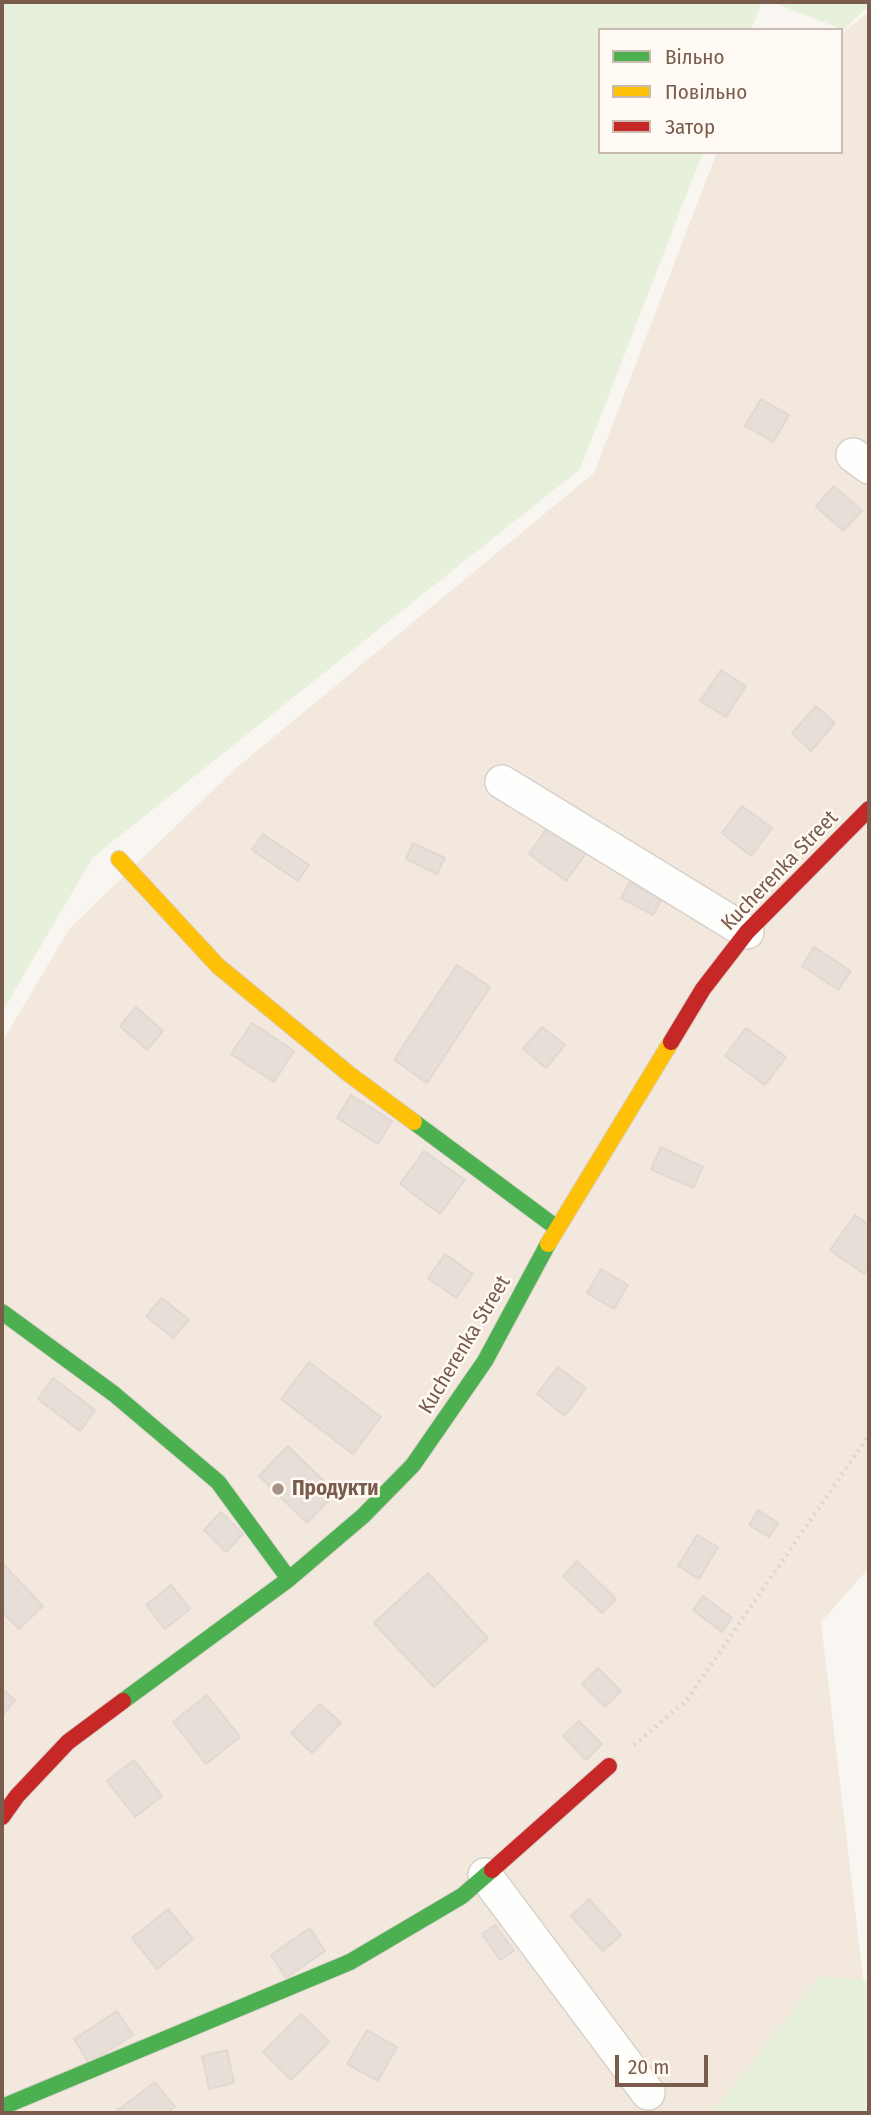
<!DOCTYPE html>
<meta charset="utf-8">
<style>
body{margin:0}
#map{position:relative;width:871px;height:2115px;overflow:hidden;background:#f9f5f0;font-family:"Fira Sans Condensed",sans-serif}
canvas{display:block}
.frame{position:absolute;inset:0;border:4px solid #7a5c4d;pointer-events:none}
.legend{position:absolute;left:598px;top:28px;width:245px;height:126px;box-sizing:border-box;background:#fffaf3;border:2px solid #cabbb1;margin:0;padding:9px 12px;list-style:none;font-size:21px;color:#7a5c4d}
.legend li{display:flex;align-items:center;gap:14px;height:35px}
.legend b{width:35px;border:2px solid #cabbb1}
.scale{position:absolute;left:615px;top:2055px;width:93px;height:32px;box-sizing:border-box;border:4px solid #7a5c4d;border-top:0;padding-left:9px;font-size:21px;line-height:24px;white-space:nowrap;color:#7a5c4d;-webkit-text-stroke:5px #fffaf3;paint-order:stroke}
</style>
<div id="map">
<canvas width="871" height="2115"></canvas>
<div class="frame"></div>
<ul class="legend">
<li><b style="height:9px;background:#4caf50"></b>Вільно</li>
<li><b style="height:9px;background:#ffc107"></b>Повільно</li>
<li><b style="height:9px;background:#c62828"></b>Затор</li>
</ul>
<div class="scale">20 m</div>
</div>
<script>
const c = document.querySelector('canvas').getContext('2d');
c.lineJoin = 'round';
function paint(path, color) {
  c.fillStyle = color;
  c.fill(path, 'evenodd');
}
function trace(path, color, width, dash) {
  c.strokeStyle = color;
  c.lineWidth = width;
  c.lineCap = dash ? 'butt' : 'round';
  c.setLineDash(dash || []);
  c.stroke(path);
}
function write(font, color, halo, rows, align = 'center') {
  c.font = font + ' "Fira Sans Condensed",sans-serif';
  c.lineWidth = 5;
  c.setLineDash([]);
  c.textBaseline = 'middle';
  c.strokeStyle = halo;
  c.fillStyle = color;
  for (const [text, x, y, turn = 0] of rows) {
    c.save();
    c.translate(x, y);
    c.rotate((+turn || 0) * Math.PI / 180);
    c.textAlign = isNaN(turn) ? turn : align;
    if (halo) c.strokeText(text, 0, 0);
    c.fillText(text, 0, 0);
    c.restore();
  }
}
paint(new Path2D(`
 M 869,12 L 869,1568 L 821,1622 L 866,2003 L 822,2113 L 2,2113 L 2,1042 L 70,928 L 236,768 L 594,473 L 717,152 L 841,152 L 841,34 Z`), '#f2e8de');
paint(new Path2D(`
 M 2,2 L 762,2 L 751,30 L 600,30 L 600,152 L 703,152 L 580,469 L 93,857 L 2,1012 Z
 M 772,2 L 869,2 L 869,5 L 844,30 Z
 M 820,1976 L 869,1981 L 869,2113 L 712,2113 Z`), '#e7f0db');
const building = new Path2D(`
 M 761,399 L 789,415 L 773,442 L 745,426 Z
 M 834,486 L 862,511 L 843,531 L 816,506 Z
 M 721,670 L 746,686 L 726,717 L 700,701 Z
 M 816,706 L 835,723 L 811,751 L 792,733 Z
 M 742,806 L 772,828 L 751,856 L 722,833 Z
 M 549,825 L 587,852 L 566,881 L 529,854 Z
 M 263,834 L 309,865 L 298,881 L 252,850 Z
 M 413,843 L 445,858 L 437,874 L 406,859 Z
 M 630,882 L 661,900 L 653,915 L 621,898 Z
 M 814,947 L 851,971 L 838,990 L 802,966 Z
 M 457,965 L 490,987 L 427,1083 L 394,1060 Z
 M 136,1007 L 163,1031 L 147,1050 L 120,1026 Z
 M 252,1023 L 294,1051 L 274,1082 L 231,1054 Z
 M 542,1027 L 565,1045 L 546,1068 L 523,1049 Z
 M 746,1028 L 786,1057 L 765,1085 L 725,1056 Z
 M 351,1095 L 392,1121 L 378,1144 L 337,1118 Z
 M 661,1147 L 703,1167 L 693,1188 L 651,1169 Z
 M 424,1151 L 465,1180 L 440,1214 L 400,1184 Z
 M 855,1215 L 869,1225 L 869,1267 L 864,1274 L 830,1250 Z
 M 445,1254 L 473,1274 L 456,1298 L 428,1278 Z
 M 601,1269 L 628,1285 L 614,1309 L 587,1293 Z
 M 162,1298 L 189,1320 L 173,1338 L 146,1316 Z
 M 309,1362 L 381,1417 L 353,1454 L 281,1399 Z
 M 558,1367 L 586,1388 L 565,1416 L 537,1394 Z
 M 53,1378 L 95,1410 L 80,1431 L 38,1399 Z
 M 288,1446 L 336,1493 L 307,1523 L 259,1476 Z
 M 758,1510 L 778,1523 L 769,1537 L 749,1525 Z
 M 221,1512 L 243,1534 L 226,1552 L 204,1530 Z
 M 697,1535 L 718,1547 L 699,1579 L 678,1566 Z
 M 577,1561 L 616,1599 L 602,1613 L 563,1576 Z
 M 2,1563 L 43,1606 L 19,1629 L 2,1612 Z
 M 428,1573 L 488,1638 L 434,1687 L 374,1623 Z
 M 171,1585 L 190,1609 L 165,1629 L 146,1605 Z
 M 703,1596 L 732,1618 L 722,1632 L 693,1610 Z
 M 598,1668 L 621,1691 L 605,1707 L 582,1684 Z
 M 2,1689 L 15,1700 L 2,1716 Z
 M 207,1695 L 240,1737 L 206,1764 L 173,1722 Z
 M 320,1704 L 341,1723 L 312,1753 L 291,1733 Z
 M 579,1721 L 602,1744 L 586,1760 L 563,1736 Z
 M 134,1760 L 162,1796 L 135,1817 L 107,1781 Z
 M 589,1899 L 621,1935 L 603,1951 L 571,1916 Z
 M 168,1909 L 193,1939 L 157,1969 L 132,1938 Z
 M 495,1925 L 514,1951 L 500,1960 L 482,1934 Z
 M 310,1928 L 325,1951 L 286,1978 L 271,1955 Z
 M 117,2011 L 133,2035 L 89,2063 L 74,2039 Z
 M 301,2014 L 329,2042 L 291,2080 L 263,2052 Z
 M 367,2030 L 397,2047 L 378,2081 L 347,2064 Z
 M 227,2050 L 234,2083 L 209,2089 L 202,2056 Z
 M 155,2082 L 175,2107 L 166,2113 L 114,2113 Z`);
paint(building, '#e6ded7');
trace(building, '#e2d8d2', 2);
const street = new Path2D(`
 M 853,455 L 869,467
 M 502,782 L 747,932
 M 485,1875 L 648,2093`);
const fast = new Path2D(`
 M 414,1122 L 557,1228
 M 2,1312 L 114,1394 L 218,1482 L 289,1579
 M 123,1701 L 289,1579 L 363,1516 L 413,1465 L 485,1361 L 548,1244
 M 2,2107 L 350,1962 L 462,1896 L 492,1870`);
const slow = new Path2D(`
 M 119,859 L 218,966 L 349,1074 L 414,1122
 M 548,1244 L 671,1042`);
const jam = new Path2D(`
 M 671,1042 L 703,989 L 747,932 L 869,809
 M 2,1817 L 17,1796 L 68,1742 L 123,1701
 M 492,1870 L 609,1766`);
trace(street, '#d7d1cb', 36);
trace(fast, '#d9d2cb', 18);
trace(slow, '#d9d2cb', 18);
trace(jam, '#d9d2cb', 18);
trace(new Path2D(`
 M 634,1745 L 686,1701 L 869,1435`), '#dcd5d0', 4.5, [2, 5]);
trace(street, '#fefefd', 33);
trace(fast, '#4caf50', 16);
trace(slow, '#ffc107', 16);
trace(jam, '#c62828', 16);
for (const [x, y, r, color] of [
 [278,1489,7,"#a69286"]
]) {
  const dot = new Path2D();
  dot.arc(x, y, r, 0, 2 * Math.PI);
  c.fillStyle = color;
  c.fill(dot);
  trace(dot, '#fffaf3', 2.5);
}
write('21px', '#7a5c4d', '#fffaf3', [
 ["Kucherenka Street",780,871,-46],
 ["Kucherenka Street",465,1345,-59]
]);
write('bold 21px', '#7a5c4d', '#fffaf3', [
 ["Продукти",292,1489]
], 'left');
</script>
